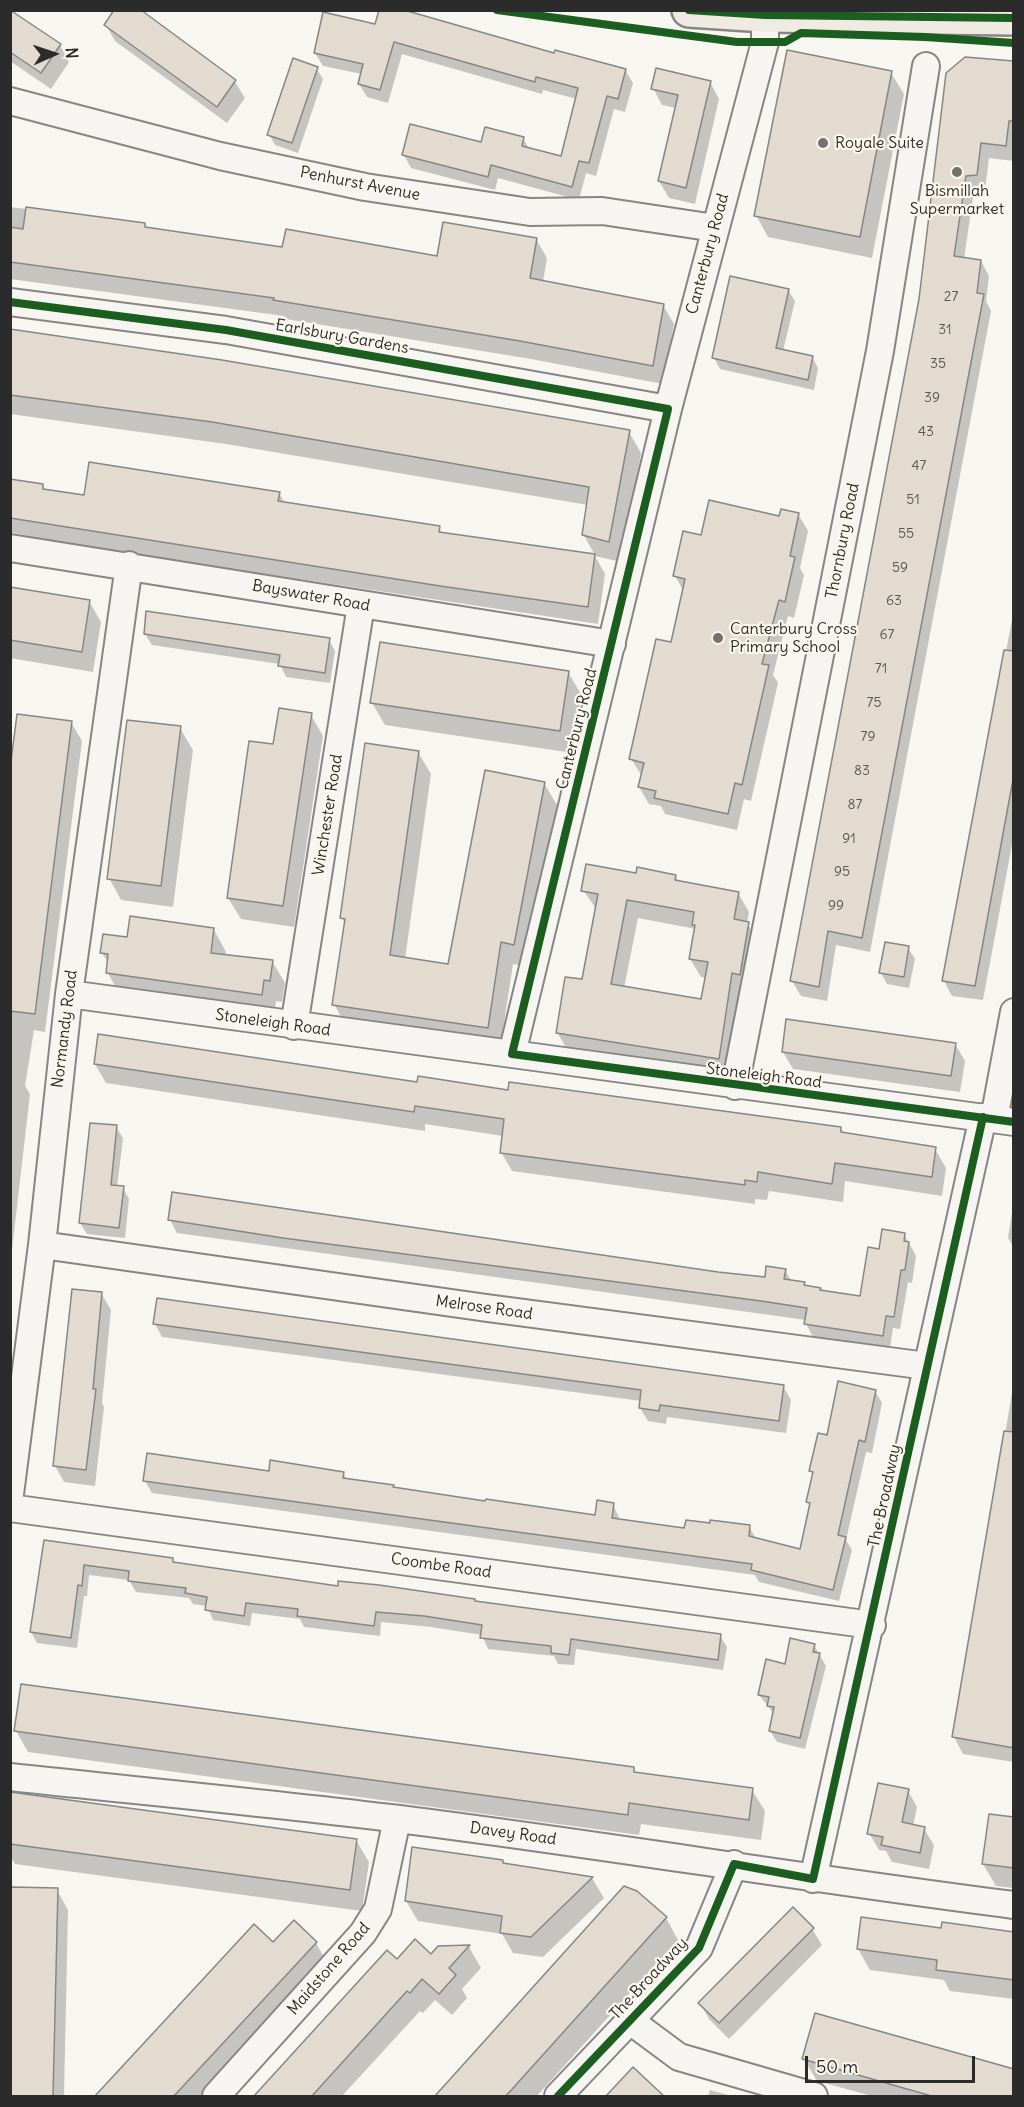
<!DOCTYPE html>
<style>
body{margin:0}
#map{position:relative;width:1024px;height:2107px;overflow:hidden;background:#f8f6f0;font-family:Delius,sans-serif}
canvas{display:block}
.frame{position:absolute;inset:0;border:12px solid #2b2b2b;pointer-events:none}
.north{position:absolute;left:24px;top:24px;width:60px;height:60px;-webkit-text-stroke:4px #fbf7ec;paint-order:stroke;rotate:87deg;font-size:16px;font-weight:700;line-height:24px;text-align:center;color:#2b2b2b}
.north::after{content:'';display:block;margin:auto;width:21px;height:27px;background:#2b2b2b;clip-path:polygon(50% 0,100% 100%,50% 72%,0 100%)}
.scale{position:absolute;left:805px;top:2056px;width:170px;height:27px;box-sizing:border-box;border:3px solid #2b2b2b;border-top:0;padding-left:8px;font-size:18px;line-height:21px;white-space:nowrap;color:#2b2b2b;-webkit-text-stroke:4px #fbf7ec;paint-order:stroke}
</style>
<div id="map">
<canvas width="1024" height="2107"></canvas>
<div class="frame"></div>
<div class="north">N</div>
<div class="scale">50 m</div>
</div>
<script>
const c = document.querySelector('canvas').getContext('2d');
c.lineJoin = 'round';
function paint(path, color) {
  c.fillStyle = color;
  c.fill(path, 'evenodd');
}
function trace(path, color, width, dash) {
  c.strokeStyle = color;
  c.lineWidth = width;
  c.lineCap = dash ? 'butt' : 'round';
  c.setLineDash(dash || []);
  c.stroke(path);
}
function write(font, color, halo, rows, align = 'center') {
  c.font = font + ' Delius,sans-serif';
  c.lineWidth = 4.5;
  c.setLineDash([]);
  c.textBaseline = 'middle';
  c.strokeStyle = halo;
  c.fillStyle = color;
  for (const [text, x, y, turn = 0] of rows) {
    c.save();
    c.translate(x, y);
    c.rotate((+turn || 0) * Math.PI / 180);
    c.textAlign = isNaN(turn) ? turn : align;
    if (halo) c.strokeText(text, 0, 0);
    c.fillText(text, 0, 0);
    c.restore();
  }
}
paint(new Path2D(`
 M 138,10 L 235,82 L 245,98 L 227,123 L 115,41 L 106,25 Z
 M 10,11 L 60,45 L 69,62 L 51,89 L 10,61 Z
 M 376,25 L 555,55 L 625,70 L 633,83 L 625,112 L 614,109 L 596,176 L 586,173 L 579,200 L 498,178 L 495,190 L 411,168 L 404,155 L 523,138 L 529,149 L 562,158 L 577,99 L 543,90 L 542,94 L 402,54 L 388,103 L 367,97 L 359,84 L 362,74 L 323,66 L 315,53 Z
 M 1014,63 L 1014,161 L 989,158 L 985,190 L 974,190 L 964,259 L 981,261 L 989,276 L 986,301 L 991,311 L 870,952 L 836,945 L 827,1001 L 801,996 L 792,981 L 921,300 L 947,73 Z
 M 316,68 L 323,79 L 298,153 L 275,145 L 269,134 Z
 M 891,73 L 904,94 L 872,258 L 768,237 L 756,215 Z
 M 710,82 L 719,99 L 695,204 L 669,198 L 659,181 L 676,108 L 662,105 L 653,88 Z
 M 10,207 L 145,224 L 147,229 L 284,249 L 438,258 L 536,239 L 547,258 L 543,282 L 663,305 L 674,324 L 663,384 L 531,359 L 286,319 L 284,316 L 10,279 Z
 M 788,290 L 795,301 L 783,351 L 812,357 L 818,368 L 814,390 L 720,369 L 714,358 Z
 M 10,331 L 629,432 L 641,453 L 621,562 L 595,556 L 605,574 L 598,624 L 60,543 L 10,532 L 10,481 L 42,485 L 46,491 L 85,497 L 279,493 L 285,503 L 439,528 L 443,534 L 595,555 L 583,534 L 588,505 L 226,444 L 10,414 Z
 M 798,514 L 808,531 L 800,568 L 804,575 L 794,618 L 788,616 L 773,675 L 778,683 L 751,801 L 744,799 L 737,830 L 665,814 L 661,806 L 649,804 L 639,787 L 642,776 L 631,759 L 672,644 L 684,592 L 675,576 L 702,537 Z
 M 10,589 L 89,601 L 101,622 L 93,672 L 10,658 Z
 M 1014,609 L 1014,834 L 983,1000 L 952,996 L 944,981 Z
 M 145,634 L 329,640 L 335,651 L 330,683 L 286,677 L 280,664 L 152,645 Z
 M 568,672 L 581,694 L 573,753 L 385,725 L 372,703 Z
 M 311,715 L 323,736 L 294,927 L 241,919 L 228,898 Z
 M 71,722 L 82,741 L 45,1032 L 34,1030 L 25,1086 L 30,1094 L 10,1267 L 10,781 Z
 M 180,728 L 193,750 L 173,907 L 121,900 L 109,878 Z
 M 418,752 L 431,774 L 405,959 L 450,965 L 544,783 L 557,805 L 526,966 L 513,964 L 500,1049 L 346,1026 L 334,1004 L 345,924 L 342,918 Z
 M 638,874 L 675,876 L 679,882 L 738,893 L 749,912 L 747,923 L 759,942 L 729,1077 L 568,1051 L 557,1032 L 583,981 L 597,910 L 583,890 ZM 638,918 L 696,929 L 690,959 L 701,977 L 707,978 L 703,1000 L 624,988 Z
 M 214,930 L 226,952 L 225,957 L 272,961 L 285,983 L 282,1002 L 276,1001 L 274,1016 L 120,995 L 108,973 L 109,964 L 102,953 Z
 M 908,948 L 915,959 L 909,988 L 887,984 L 881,973 Z
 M 955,1044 L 965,1061 L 960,1092 L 793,1069 L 783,1052 Z
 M 95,1064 L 509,1091 L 840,1128 L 844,1134 L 935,1149 L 946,1168 L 942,1196 L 845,1181 L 843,1202 L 769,1191 L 767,1200 L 755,1199 L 755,1204 L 512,1171 L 501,1152 L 503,1136 L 425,1124 L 425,1131 L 106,1083 Z
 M 116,1127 L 123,1138 L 117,1187 L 123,1188 L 129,1199 L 125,1238 L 87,1234 L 80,1223 Z
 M 1014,1200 L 1014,1248 L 1008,1238 Z
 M 170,1220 L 766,1279 L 785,1270 L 792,1282 L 804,1283 L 806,1287 L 862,1298 L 880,1251 L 904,1234 L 916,1256 L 912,1283 L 908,1282 L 900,1329 L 893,1328 L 890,1348 L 813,1337 L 806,1324 L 806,1320 L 177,1233 Z
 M 101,1293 L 111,1310 L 102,1403 L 104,1407 L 95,1486 L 64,1482 L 55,1466 Z
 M 155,1324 L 783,1386 L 791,1400 L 786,1433 L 667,1417 L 666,1424 L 648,1421 L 640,1408 L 641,1401 L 162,1337 Z
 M 1014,1381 L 1014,1762 L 963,1754 L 954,1737 Z
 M 875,1391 L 882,1403 L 872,1453 L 866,1452 L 846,1540 L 852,1550 L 839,1601 L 759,1582 L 755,1575 L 152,1493 L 145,1481 L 270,1472 L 343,1473 L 347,1480 L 393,1486 L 395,1489 L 596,1517 L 613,1504 L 620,1520 L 686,1529 L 749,1526 L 756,1539 L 801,1550 L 811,1507 L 808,1502 L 814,1476 L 811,1471 L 828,1437 Z
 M 45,1542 L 172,1559 L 175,1564 L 339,1588 L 476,1603 L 720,1636 L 727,1647 L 723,1670 L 576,1649 L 574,1665 L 558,1664 L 554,1656 L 488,1649 L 482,1635 L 431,1627 L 381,1622 L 380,1636 L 304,1627 L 300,1619 L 252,1613 L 250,1626 L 213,1620 L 207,1606 L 193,1604 L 189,1598 L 136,1592 L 129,1580 L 89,1575 L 87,1596 L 84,1596 L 77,1648 L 37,1643 L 31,1632 Z
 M 814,1645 L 826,1666 L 805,1749 L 777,1742 L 770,1731 L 774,1714 L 759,1695 L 786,1666 Z
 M 16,1731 L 633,1769 L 637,1774 L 752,1790 L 765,1811 L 761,1840 L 641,1824 L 639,1835 L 28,1752 Z
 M 908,1791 L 917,1807 L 913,1826 L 924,1829 L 934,1845 L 929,1869 L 892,1862 L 886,1851 L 879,1850 L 869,1833 Z
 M 10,1794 L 356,1840 L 369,1862 L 362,1911 L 15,1864 L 10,1856 Z
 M 1014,1819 L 1014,1888 L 996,1886 L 983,1864 Z
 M 503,1861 L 505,1865 L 592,1878 L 604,1898 L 543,1957 L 513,1953 L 502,1934 L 418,1921 L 406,1901 Z
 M 57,1890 L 68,1910 L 64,2096 L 10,2096 Z
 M 666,1918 L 678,1940 L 537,2096 L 436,2096 Z
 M 812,1929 L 822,1945 L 729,2039 L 709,2019 L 700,2003 Z
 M 1014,1933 L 1014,1999 L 950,1991 L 944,1980 L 870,1970 L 858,1949 Z
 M 316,1943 L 328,1964 L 205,2096 L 96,2096 L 273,1945 Z
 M 469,1947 L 481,1968 L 462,1989 L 467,1998 L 452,2015 L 435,2000 L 423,2013 L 420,2011 L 342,2096 L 255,2096 L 439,1948 Z
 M 804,2059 L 1014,2096 L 872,2096 L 817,2081 Z
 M 710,2090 L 732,2096 L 708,2096 Z`), '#0003');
const building = new Path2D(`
 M 10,10 L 61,44 L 41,73 L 10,52 Z
 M 114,10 L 141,10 L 236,80 L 217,107 L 104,25 Z
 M 379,10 L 404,10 L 554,53 L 555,50 L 626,69 L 618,99 L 607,96 L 589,163 L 579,161 L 572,187 L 491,165 L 488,177 L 402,155 L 410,124 L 481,142 L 485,127 L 524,137 L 522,146 L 561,156 L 578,88 L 536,77 L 535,82 L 394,42 L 380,90 L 358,84 L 363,64 L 314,53 L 323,12 L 375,24 Z
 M 787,50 L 892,71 L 860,237 L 754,216 Z
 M 965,57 L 1014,61 L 1014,121 L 1009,121 L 1006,146 L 981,143 L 977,175 L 966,176 L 954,256 L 981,260 L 977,293 L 984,294 L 862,938 L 828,931 L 819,987 L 790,981 L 919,299 L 946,73 Z
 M 293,58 L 318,67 L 292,143 L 267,135 Z
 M 656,68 L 711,81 L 686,188 L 658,181 L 678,95 L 651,89 Z
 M 26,207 L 145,223 L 145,227 L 282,247 L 286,229 L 437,256 L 443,222 L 537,238 L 530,278 L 664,304 L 653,366 L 520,341 L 273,300 L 274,298 L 10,262 L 10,227 L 23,229 Z
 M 730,276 L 789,289 L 776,348 L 813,356 L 808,380 L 712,358 Z
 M 10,329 L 222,360 L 630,430 L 609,542 L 582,535 L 589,487 L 212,422 L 10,395 Z
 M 89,462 L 280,492 L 278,501 L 440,526 L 439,532 L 595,554 L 588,607 L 440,586 L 10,518 L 10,479 L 43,484 L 43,489 L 84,495 Z
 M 709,500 L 779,516 L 781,509 L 799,513 L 790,556 L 795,557 L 785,602 L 779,600 L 762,664 L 769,665 L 742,785 L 735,783 L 728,814 L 654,798 L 656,791 L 638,787 L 644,763 L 629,759 L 656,639 L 671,642 L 685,579 L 673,576 L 683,531 L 701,535 Z
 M 10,587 L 90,600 L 82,652 L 10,640 Z
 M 146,611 L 330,638 L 325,673 L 278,666 L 280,655 L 144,634 Z
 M 380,642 L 569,671 L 560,731 L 370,703 Z
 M 1004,650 L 1014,651 L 1014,774 L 975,986 L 942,981 Z
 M 279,708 L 312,713 L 283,906 L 227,898 L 249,741 L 273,744 Z
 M 17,714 L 72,721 L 35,1014 L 10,1011 L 10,769 Z
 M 127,720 L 181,726 L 161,886 L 107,879 Z
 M 365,743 L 419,751 L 390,955 L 448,964 L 485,770 L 545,782 L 514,945 L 501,942 L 488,1028 L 332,1005 L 345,919 L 340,918 Z
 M 586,864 L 636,873 L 637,867 L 676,875 L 675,880 L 739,892 L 734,919 L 749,922 L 740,975 L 732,973 L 719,1059 L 556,1033 L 565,977 L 582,979 L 598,894 L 581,891 ZM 627,900 L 694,912 L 692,925 L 695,925 L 689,959 L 708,962 L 701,999 L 611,984 Z
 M 130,916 L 214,928 L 211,953 L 273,960 L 270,981 L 264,980 L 262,995 L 106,973 L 108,954 L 100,953 L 103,934 L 127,937 Z
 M 885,942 L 909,946 L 904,977 L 879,973 Z
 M 786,1019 L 956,1043 L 951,1076 L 782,1052 Z
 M 98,1034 L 417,1082 L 418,1076 L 508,1090 L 509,1082 L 841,1127 L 841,1132 L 936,1147 L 932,1177 L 835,1163 L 832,1184 L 758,1172 L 757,1182 L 745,1180 L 745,1185 L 500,1153 L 504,1119 L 415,1106 L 414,1112 L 94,1064 Z
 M 90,1123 L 117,1125 L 111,1185 L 124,1186 L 119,1228 L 79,1223 Z
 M 172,1192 L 718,1272 L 765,1277 L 766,1266 L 786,1269 L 784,1279 L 805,1282 L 804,1285 L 821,1288 L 820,1290 L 860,1296 L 868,1247 L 879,1249 L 882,1229 L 905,1233 L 904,1241 L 909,1242 L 905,1270 L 901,1270 L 894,1317 L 886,1316 L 883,1336 L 804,1324 L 807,1308 L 761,1301 L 283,1238 L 168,1220 Z
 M 72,1289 L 102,1292 L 93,1389 L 96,1389 L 86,1470 L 53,1466 Z
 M 157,1298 L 784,1385 L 779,1421 L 660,1405 L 659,1411 L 639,1408 L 641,1390 L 153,1324 Z
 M 838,1381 L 876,1390 L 865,1442 L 859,1440 L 838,1535 L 846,1537 L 833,1590 L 751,1570 L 752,1564 L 143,1481 L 147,1453 L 269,1471 L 270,1460 L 344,1472 L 343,1478 L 394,1485 L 393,1487 L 485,1501 L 486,1499 L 595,1515 L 597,1500 L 614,1503 L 612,1518 L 684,1528 L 686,1520 L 710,1523 L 710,1520 L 750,1525 L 749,1536 L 800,1549 L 810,1503 L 806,1502 L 813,1472 L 809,1471 L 818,1433 L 827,1435 Z
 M 1004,1431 L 1014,1432 L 1014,1748 L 952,1737 Z
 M 44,1540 L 173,1558 L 173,1562 L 338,1586 L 338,1581 L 379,1585 L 475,1599 L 475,1601 L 721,1634 L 718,1660 L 571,1639 L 569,1655 L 551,1653 L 551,1646 L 480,1638 L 482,1625 L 424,1616 L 376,1612 L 374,1626 L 297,1616 L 298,1609 L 246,1603 L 244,1616 L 205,1610 L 207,1597 L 185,1593 L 186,1588 L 128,1581 L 129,1571 L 84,1565 L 82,1586 L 78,1585 L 71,1638 L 30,1632 Z
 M 790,1638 L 815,1644 L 813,1652 L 820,1653 L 800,1738 L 769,1731 L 774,1707 L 767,1706 L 769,1697 L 758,1695 L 766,1659 L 785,1664 Z
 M 21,1684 L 634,1767 L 634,1772 L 753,1788 L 749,1820 L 629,1803 L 628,1815 L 14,1731 Z
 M 878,1783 L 909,1789 L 902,1822 L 925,1827 L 920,1853 L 881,1845 L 883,1837 L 867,1834 Z
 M 10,1792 L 357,1839 L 350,1890 L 10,1844 Z
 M 989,1814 L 1014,1817 L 1014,1868 L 982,1864 Z
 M 412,1847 L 503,1860 L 503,1863 L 593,1877 L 531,1937 L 500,1933 L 502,1916 L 405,1901 Z
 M 624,1886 L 637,1891 L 667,1917 L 505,2097 L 434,2097 Z
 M 10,1887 L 58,1888 L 53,2097 L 10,2097 Z
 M 793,1907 L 814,1928 L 719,2023 L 698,2003 Z
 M 861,1917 L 941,1928 L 942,1922 L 1014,1932 L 1014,1980 L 936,1970 L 937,1960 L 857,1949 Z
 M 294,1920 L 317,1942 L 173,2097 L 94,2097 L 254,1924 L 273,1942 Z
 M 415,1939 L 431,1954 L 438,1946 L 470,1945 L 449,1968 L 456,1975 L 439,1994 L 422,1979 L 410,1993 L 407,1991 L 311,2097 L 253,2097 L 387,1950 L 397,1959 Z
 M 815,2013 L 1014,2069 L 1014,2097 L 935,2097 L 802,2059 Z
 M 633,2067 L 665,2097 L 605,2097 Z`);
paint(building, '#e3dad0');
trace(building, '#878684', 1.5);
const minor = new Path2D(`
 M 10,101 L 220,156 L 365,187 L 530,212 L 602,211 L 715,228
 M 10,302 L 226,330 L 668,409
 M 10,548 L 612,644
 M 69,994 L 1014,1122
 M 294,1026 L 361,605
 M 512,1054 L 668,409 L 765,42 L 765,15
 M 735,1086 L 880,351 L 926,66
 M 994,1119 L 1014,1012
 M 42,1245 L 487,1308 L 927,1366
 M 10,1494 L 42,1245 L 69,994 L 129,565
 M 10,1508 L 872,1625
 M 10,1777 C 140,1791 270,1803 399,1819 C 605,1845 808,1879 1014,1905
 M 813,1879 L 983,1117
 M 629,2020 L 679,2057 L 814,2096
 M 216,2096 L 363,1933 L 378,1909 L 397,1819
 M 558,2096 L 699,1948 L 734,1864`);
const trunk = new Path2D(`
 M 689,10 L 765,15 L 1014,18`);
trace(minor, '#878684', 30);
trace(trunk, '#878684', 38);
trace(minor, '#f6f5f1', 26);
trace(trunk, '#efeae2', 33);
trace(new Path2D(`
 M 497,10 L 737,42 L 785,42 L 801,33 L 925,37 L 1014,43
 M 689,10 L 765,15 L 1014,18
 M 10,302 L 226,330 L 668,409 L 512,1054 L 1014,1122
 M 558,2096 L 699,1948 L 734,1864 L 813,1879 L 983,1117`), '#1b5e20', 8);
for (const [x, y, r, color] of [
 [823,143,6,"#737270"],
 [957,172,6,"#737270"],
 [718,638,6,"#737270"]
]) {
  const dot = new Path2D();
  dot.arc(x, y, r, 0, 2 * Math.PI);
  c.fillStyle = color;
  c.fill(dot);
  trace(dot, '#fbf7ec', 2);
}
write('14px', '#595754', null, [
 ["27",951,297],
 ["31",945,330],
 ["35",938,364],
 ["39",932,398],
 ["43",926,432],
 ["47",919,466],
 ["51",913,500],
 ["55",906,534],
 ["59",900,568],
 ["63",894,601],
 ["67",887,635],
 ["71",881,669],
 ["75",874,703],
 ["79",868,737],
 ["83",862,771],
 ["87",855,805],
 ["91",849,839],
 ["95",842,872],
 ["99",836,906]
]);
write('16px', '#2b2b2b', '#fbf7ec', [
 ["Royale Suite",835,143],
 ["Bismillah",957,191,"center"],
 ["Supermarket",957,209,"center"],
 ["Canterbury Cross",730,629],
 ["Primary School",730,647]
], 'left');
write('16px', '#2b2b2b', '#fbf7ec', [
 ["Penhurst Avenue",360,184,11],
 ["Canterbury Road",708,254,-75],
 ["Earlsbury Gardens",342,337,10],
 ["Thornbury Road",843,541,-79],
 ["Bayswater Road",311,596,10],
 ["Canterbury Road",577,729,-76],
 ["Winchester Road",328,815,-81],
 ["Stoneleigh Road",273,1023,8],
 ["Normandy Road",65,1029,-83],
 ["Stoneleigh Road",764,1076,7],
 ["Melrose Road",484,1308,8],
 ["The Broadway",885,1496,-78],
 ["Coombe Road",441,1566,8],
 ["Davey Road",513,1834,8],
 ["Maidstone Road",329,1969,-49],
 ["The Broadway",649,1979,-47]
]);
</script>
